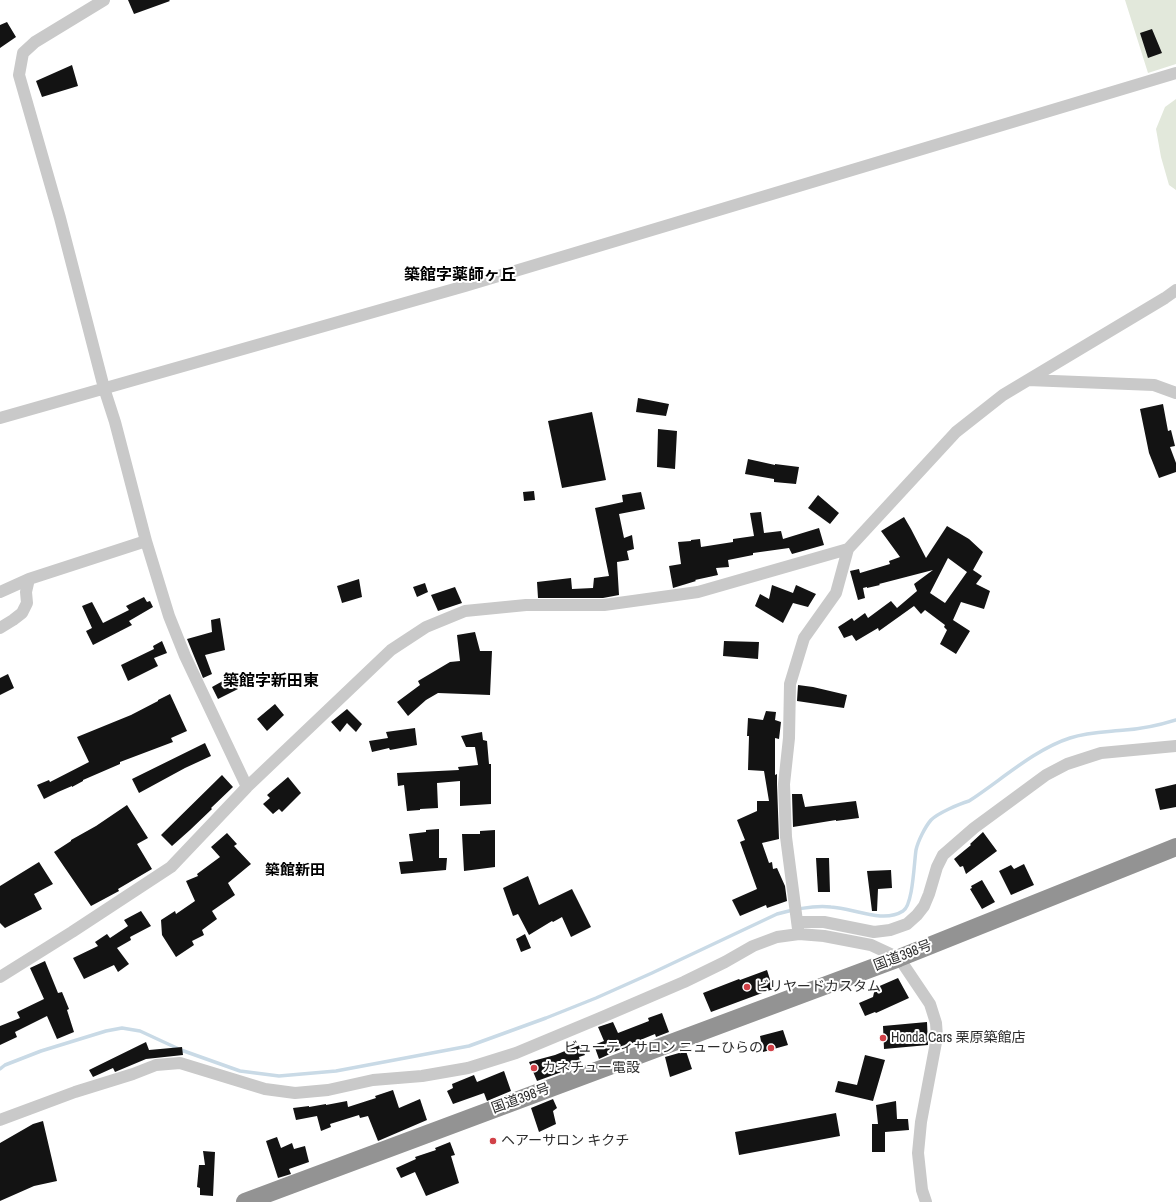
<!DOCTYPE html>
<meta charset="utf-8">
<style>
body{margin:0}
canvas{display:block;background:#fff}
</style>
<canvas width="1176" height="1202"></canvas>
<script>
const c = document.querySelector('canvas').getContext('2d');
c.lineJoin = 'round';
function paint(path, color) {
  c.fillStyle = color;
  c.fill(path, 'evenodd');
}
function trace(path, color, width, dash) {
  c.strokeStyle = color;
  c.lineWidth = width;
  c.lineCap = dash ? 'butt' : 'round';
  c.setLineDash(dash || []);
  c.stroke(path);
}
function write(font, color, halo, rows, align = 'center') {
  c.font = font + ' "Archivo Narrow","Noto Sans JP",sans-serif';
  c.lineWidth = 4;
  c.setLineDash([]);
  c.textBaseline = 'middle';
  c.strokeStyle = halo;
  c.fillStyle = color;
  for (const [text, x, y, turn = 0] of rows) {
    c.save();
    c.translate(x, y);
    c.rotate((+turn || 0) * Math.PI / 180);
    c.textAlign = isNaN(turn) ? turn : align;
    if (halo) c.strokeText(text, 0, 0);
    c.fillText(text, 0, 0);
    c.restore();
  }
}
paint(new Path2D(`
 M 1125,0 L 1176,0 L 1176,64 L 1148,73 Z
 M 1176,99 L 1176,190 L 1169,185 L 1161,157 L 1156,129 L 1165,107 Z`), '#e2e8db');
trace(new Path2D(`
 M 0,1069 L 5,1065 L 41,1051 L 106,1031 L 122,1028 L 140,1031 L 181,1050 L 240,1071 L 279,1076 L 336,1071 L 469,1046 L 546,1018 L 596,998 L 652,973 L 777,914 C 795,909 813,905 831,907 C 853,908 883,924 903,911 C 913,905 914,863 916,850 C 918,841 925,827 931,820 C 938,813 959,804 969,801 C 1000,781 1035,749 1070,738 C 1088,732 1106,732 1125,730 C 1142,729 1160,725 1176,720`), '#c9dae6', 3.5);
paint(new Path2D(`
 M 128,0 L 169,0 L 170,1 L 134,14 Z
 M 7,22 L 16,37 L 0,48 L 0,25 Z
 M 1152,29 L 1162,53 L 1148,58 L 1140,33 Z
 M 72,65 L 78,86 L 42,97 L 36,81 Z
 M 638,398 L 669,404 L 666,416 L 636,412 Z
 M 1163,404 L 1168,431 L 1171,430 L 1175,446 L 1170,447 L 1176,463 L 1176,472 L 1159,478 L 1149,453 L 1140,409 Z
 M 592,412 L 606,480 L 562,488 L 548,421 Z
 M 658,429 L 677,431 L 675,469 L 657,467 Z
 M 748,459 L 775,465 L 775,464 L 799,467 L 796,484 L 774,482 L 774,479 L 745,474 Z
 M 534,491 L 535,500 L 524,501 L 523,492 Z
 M 641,492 L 645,509 L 619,514 L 624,538 L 632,535 L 634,549 L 627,551 L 629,560 L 617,562 L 619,595 L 603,598 L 538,598 L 537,582 L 571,578 L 572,589 L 593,588 L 594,578 L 609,576 L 595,508 L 623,502 L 622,495 Z
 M 818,495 L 839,513 L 830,524 L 808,508 Z
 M 761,512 L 764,533 L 781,531 L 783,539 L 819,528 L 824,545 L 792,554 L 789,548 L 753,553 L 753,555 L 728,560 L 729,567 L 716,568 L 718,575 L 695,580 L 696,581 L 673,588 L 669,566 L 681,564 L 678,542 L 691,541 L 691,540 L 700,539 L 701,547 L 733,542 L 733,539 L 754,536 L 750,513 Z
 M 904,517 L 911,529 L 926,558 L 947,526 L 969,539 L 983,552 L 973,570 L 982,576 L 976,584 L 990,591 L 984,609 L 961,602 L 953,620 L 970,631 L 956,654 L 940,644 L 947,630 L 944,627 L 945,625 L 925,610 L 921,614 L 914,606 L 879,631 L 878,628 L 856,641 L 852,635 L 844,638 L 838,627 L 852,618 L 854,621 L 865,613 L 868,618 L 891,601 L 897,608 L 917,591 L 914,584 L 933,570 L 879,584 L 880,585 L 867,588 L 867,587 L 863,588 L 865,598 L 858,600 L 850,571 L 859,569 L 860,573 L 890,564 L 889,561 L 900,557 L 881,531 ZM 948,558 L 967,572 L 945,603 L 930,593 Z
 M 359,579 L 362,597 L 342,603 L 337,586 Z
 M 425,583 L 428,592 L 417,597 L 413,587 Z
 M 772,585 L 793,593 L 796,585 L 816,594 L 808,607 L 793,603 L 783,623 L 755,606 L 760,594 L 769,599 Z
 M 455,587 L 462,603 L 438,611 L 431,595 Z
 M 144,597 L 147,602 L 150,601 L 153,607 L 129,621 L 132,625 L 93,645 L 86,631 L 92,628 L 82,606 L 92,602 L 103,623 L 129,610 L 126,606 Z
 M 220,618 L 225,650 L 205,655 L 212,674 L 203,678 L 187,639 L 212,632 L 211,620 Z
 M 475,632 L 480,651 L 492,651 L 490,695 L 438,693 L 426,700 L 408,716 L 397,702 L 420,685 L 418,681 L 450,662 L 460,661 L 457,635 Z
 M 162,641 L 167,653 L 154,658 L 158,666 L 128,681 L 121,665 L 154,649 L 153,646 Z
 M 724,641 L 759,642 L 758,659 L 723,656 Z
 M 8,674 L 14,688 L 0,695 L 0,678 Z
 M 230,677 L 238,689 L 218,699 L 212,687 Z
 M 798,685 L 813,687 L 847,695 L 844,708 L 797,701 Z
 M 170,694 L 187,731 L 171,738 L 173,742 L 120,762 L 120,764 L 83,780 L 83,781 L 72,787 L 72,786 L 58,792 L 44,799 L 37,785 L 49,780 L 50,782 L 89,762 L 77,737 L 131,715 L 158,701 L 158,700 Z
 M 275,704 L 284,715 L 267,731 L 257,719 Z
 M 347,709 L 362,724 L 356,732 L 347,723 L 340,732 L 331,722 Z
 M 766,711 L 776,712 L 775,720 L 781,722 L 779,739 L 775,738 L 775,775 L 777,774 L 777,784 L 779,839 L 762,843 L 769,863 L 772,862 L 773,869 L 777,868 L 785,886 L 787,901 L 767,908 L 766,905 L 740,916 L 732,900 L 757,889 L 740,842 L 745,840 L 737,820 L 757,811 L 757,801 L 769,801 L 764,771 L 748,770 L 749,736 L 747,736 L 748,718 L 763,720 Z
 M 415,728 L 417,745 L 390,750 L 389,748 L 372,752 L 369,741 L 388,738 L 386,732 Z
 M 482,732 L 483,740 L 487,741 L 489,764 L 491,764 L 491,804 L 460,806 L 460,781 L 437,783 L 438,808 L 420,809 L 420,810 L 407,811 L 404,785 L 398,786 L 397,773 L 459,770 L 458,767 L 478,765 L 475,747 L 466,747 L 461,736 Z
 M 205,743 L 211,756 L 185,768 L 139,793 L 132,779 Z
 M 222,775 L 233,787 L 211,808 L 212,809 L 190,830 L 172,846 L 161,835 Z
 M 288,777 L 301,793 L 282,812 L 279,809 L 273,814 L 263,804 L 270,798 L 267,795 Z
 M 1176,784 L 1176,807 L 1160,810 L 1155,789 Z
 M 792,794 L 802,794 L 805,807 L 856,801 L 859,818 L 836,821 L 836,820 L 793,827 Z
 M 127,805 L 148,838 L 137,844 L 152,869 L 118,889 L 119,891 L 91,906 L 54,852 L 71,841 L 71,840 L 96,826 Z
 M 439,829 L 439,858 L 447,858 L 446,870 L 401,874 L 399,862 L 413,861 L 409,834 L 426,832 L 426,830 Z
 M 495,830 L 495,867 L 464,871 L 462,834 L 480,834 L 480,831 Z
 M 983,832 L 997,851 L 966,874 L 963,866 L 960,867 L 954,859 L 971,845 L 970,844 Z
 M 227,833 L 237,844 L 234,846 L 251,864 L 228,883 L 235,895 L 212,911 L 217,919 L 202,930 L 204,935 L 192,941 L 194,945 L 176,957 L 162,935 L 161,920 L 175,911 L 176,914 L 195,901 L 186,881 L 198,876 L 197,874 L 220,857 L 211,847 Z
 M 816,858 L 829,858 L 830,892 L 818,892 Z
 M 39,862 L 53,884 L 34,894 L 42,909 L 5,928 L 0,923 L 0,886 Z
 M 1024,864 L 1034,885 L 1011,895 L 999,871 L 1011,865 L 1014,869 Z
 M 891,870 L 892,888 L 878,889 L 877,911 L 872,911 L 867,871 Z
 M 528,876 L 539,905 L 572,889 L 591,927 L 571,937 L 562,917 L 553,922 L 552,921 L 529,935 L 518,914 L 513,916 L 503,888 Z
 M 982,880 L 995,902 L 982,909 L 970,889 L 972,888 L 971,886 Z
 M 141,911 L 151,926 L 130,937 L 131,940 L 117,948 L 129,964 L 118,972 L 114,965 L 84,979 L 73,958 L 98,946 L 95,942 L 107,934 L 110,938 L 128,926 L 124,920 Z
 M 525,934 L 531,948 L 521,952 L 516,939 Z
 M 45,961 L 58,993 L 62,992 L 69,1009 L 67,1010 L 74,1032 L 57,1039 L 47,1016 L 15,1032 L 17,1037 L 0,1045 L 0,1026 L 20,1018 L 17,1012 L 44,999 L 30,968 Z
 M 767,970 L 773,989 L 711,1012 L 703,993 L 739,979 L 740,980 Z
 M 898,978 L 909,998 L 876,1013 L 875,1012 L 865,1016 L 859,1003 L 873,997 L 875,988 Z
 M 662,1013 L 669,1032 L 656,1037 L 655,1034 L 623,1047 L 623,1048 L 599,1059 L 594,1045 L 604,1041 L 598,1027 L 613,1022 L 618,1033 L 649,1021 L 648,1018 Z
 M 927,1022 L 928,1045 L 884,1049 L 883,1026 Z
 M 783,1030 L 788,1045 L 763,1052 L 760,1036 Z
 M 146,1042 L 149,1050 L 182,1047 L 183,1055 L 146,1059 L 115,1072 L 113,1068 L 93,1077 L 89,1070 Z
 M 580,1045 L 585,1055 L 579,1057 L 581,1065 L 537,1081 L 529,1062 L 555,1055 Z
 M 686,1051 L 692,1069 L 670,1077 L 665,1057 Z
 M 865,1055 L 885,1060 L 873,1101 L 835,1092 L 838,1081 L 857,1085 Z
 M 504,1071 L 511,1091 L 487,1101 L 484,1093 L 453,1104 L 447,1091 L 453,1088 L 452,1084 L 474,1075 L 477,1082 Z
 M 393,1090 L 399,1108 L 420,1099 L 427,1120 L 378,1141 L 368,1116 L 360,1118 L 359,1115 L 330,1124 L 331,1127 L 321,1131 L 317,1116 L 296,1120 L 293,1108 L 309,1106 L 309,1107 L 326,1104 L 326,1105 L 347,1101 L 348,1107 L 376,1098 L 375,1096 Z
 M 553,1099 L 557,1108 L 553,1111 L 556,1124 L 539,1132 L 531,1108 Z
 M 896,1101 L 897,1119 L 908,1119 L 909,1130 L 885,1132 L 885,1152 L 872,1152 L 872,1124 L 878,1124 L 876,1105 Z
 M 836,1113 L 840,1136 L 739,1155 L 735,1132 Z
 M 43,1121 L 57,1181 L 34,1186 L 0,1201 L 0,1143 L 33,1124 Z
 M 277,1137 L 281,1148 L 292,1143 L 294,1149 L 305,1146 L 309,1162 L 289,1169 L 291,1174 L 278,1178 L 266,1141 Z
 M 450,1142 L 455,1155 L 451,1156 L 459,1183 L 426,1196 L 415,1172 L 401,1178 L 396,1168 L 416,1159 L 415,1157 L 436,1150 L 435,1148 Z
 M 203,1151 L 215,1152 L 213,1196 L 200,1195 L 200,1188 L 197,1187 L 199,1165 L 205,1165 Z`), '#131313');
trace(new Path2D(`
 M 104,0 L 35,42 L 23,53 L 19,75 L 60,218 L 104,388 L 115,422 L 146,541 L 169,616 L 185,656 L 247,787
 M 1028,380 L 1154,385 L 1176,393
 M 0,418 L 465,286 L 1176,73
 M 0,592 L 29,579 L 146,541
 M 0,628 L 13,620 L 22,613 L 27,603 L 26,592 L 29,579
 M 798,922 L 824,922 L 874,932 L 890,930 L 907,924 L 917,915 L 924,906 L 929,894 L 937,867 L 943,855 L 974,828 L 1046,775 L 1067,764 L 1101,753 L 1176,746
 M 798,929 L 786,837 L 784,784 L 789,738 L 790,684 L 804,638 L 836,593 L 848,549
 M 0,977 L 72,932 L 171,867 L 247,787 L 391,650 L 426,627 L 465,611 L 526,605 L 604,605 L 698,592 L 848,549 L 956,432 L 1003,395 L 1165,298 L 1176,290
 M 0,1120 L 75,1092 L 133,1074 L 156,1065 L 180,1063 L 265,1089 L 295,1093 L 328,1090 L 373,1080 L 422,1076 L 468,1068 L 516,1053 L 600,1018 L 684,982 L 725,962 L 753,946 L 777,937 L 799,934 L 824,936 L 871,945 L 899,958 L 930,1004 L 936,1023 L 937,1037 L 921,1122 L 918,1153 L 922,1190 L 926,1202`), '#c9c9c9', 12);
trace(new Path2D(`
 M 245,1202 L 899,958 L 1176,847`), '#939393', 18);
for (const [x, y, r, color] of [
 [747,987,4,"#d14148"],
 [883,1038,4,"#d14148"],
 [771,1048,4,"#d14148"],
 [534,1068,4,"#d14148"],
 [493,1141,4,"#d14148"]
]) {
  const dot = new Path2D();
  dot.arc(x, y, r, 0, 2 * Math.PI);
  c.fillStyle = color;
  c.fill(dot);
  trace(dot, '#fff', 1.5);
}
write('14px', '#2c2c2c', '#fff', [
 ["国道398号",903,956,-21],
 ["国道398号",521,1099,-20]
]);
write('14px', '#2c2c2c', '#fff', [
 ["ビリヤードカスタム",755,987],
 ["Honda Cars 栗原築館店",891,1038],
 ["ビューティサロン ニューひらの",763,1048,"right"],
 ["カネチュー電設",542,1068],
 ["ヘアーサロン キクチ",501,1141]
], 'left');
write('bold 15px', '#000', '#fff', [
 ["築館新田",295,871]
]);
write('bold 16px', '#000', '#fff', [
 ["築館字薬師ヶ丘",460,276],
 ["築館字新田東",271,682]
]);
</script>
